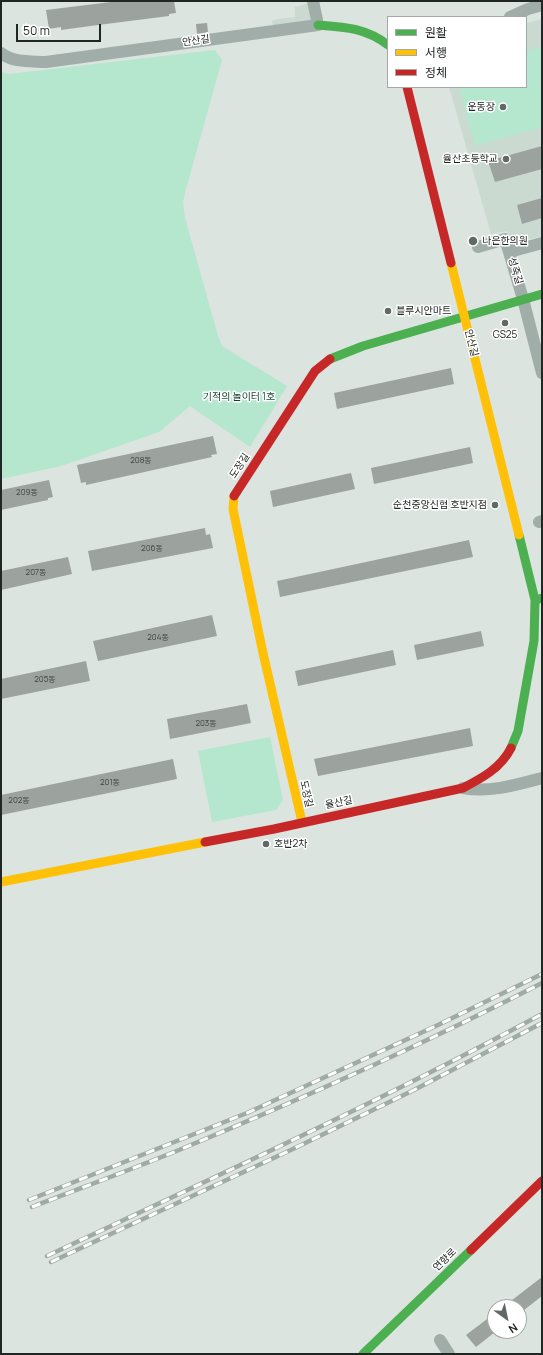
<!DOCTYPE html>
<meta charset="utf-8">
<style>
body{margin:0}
#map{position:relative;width:543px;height:1355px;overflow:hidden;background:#dbe4df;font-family:Manrope,"Noto Sans KR",sans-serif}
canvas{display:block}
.frame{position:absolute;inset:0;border:2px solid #202623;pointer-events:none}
.legend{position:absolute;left:387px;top:16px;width:140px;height:72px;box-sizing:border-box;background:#fff;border:1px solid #a6a8a7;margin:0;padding:5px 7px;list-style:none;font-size:12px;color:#202623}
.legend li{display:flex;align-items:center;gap:8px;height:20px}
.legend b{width:20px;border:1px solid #a6a8a7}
.north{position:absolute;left:487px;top:1299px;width:40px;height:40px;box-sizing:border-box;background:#fff;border:1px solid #a6a8a7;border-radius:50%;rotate:147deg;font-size:11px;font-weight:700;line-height:16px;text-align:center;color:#202623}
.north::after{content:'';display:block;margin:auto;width:14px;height:18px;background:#616865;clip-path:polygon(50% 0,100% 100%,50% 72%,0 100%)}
.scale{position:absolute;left:16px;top:24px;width:85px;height:18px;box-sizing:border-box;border:2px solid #202623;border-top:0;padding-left:5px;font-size:12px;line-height:14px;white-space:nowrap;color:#202623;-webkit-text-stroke:3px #fff;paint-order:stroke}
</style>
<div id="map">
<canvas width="543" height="1355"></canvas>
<div class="frame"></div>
<ul class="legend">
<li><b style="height:5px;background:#4caf50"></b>원활</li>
<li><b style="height:5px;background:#ffc107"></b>서행</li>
<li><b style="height:5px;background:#c62828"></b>정체</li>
</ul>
<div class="north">N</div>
<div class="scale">50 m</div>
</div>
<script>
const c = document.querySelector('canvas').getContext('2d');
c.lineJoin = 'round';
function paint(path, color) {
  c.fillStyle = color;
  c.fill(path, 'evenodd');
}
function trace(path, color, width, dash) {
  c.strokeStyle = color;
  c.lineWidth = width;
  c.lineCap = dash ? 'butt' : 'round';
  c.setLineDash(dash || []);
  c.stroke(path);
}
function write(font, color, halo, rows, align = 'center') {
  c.font = font + ' Manrope,"Noto Sans KR",sans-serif';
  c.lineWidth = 3;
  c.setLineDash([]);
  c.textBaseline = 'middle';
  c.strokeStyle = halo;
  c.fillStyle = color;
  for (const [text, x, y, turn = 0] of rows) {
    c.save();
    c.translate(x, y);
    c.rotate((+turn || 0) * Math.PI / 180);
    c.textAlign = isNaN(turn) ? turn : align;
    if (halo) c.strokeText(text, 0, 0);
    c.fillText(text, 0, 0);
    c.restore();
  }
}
paint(new Path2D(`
 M 310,3 L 314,22 L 273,27 L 272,20 L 295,17 L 295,7 Z
 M 542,19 L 542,236 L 514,243 L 507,231 L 491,234 L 449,87 L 526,87 L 526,23 Z`), '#cadad1');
paint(new Path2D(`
 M 542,46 L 542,127 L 475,146 L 459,87 L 526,87 L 526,51 Z
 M 215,50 L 222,60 L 186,189 L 183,202 L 185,218 L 218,336 L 222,346 L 287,386 L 250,447 L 190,406 L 159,432 L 61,466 L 1,479 L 1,72 L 9,74 Z
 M 270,737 L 283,800 L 276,810 L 212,822 L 198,751 Z`), '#b5e6ce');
paint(new Path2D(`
 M 119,1 L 174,1 L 176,13 L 169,14 L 169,16 L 98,25 L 61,30 L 61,27 L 49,29 L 46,10 Z
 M 207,23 L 208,32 L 197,34 L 196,24 Z
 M 542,146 L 542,169 L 495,182 L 488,161 Z
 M 542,198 L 542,218 L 522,224 L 517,205 Z
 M 451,368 L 454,384 L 337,409 L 334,393 Z
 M 213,436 L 217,454 L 211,455 L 212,457 L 86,485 L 86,482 L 81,483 L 77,465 Z
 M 470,447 L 473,463 L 374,484 L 371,468 Z
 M 351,473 L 355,489 L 273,507 L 270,491 Z
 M 49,480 L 53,497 L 48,498 L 48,500 L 1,510 L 1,490 Z
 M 205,528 L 206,535 L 210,534 L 213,548 L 92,571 L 88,551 Z
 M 469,540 L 473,557 L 280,597 L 277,581 Z
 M 68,557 L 72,574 L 1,590 L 1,571 Z
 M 212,615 L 217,636 L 98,661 L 93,641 Z
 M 481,631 L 484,646 L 417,660 L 414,645 Z
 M 393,650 L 396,665 L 298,686 L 295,671 Z
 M 86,661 L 90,681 L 1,699 L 1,679 Z
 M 247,704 L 251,723 L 170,739 L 167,719 Z
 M 470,728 L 473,746 L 318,776 L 314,759 Z
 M 173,759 L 177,779 L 1,815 L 1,795 Z
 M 542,1277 L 542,1296 L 519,1314 L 519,1307 L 503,1307 Z
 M 495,1313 L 495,1332 L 476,1347 L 466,1335 Z`), '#9ca39f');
trace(new Path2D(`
 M 510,17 L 528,9 L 542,5
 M 1,53 C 14,63 30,61 46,62 L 318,25 L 313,1
 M 542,243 L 509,252 L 523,299 L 542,373
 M 478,247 L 505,239 L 509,252
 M 539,522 L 542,521
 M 463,788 C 489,793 516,785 542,778
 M 440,1340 L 449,1354`), '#a1ada8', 12);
trace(new Path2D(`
 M 318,25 C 345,27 366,28 388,45
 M 330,359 L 363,346 L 542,294
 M 519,535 L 535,600
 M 511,748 L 518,731 L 534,641 L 535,600 L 542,598
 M 363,1354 L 471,1250`), '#4caf50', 9);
trace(new Path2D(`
 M 451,263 L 519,535
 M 234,496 L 233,509 L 263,653 L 302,822
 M 1,882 L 205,842`), '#ffc107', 9);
trace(new Path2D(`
 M 407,87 L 451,263
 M 234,496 L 315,371 L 330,359
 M 205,842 L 274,829 L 463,788 C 482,778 501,768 511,748
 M 471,1250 L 542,1181`), '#c62828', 9);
const rail = new Path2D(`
 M 29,1200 L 247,1113 L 438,1025 L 542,974
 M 32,1207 C 81,1188 130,1170 179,1150 C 302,1099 424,1044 542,983
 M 47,1256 C 213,1178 381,1101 542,1014
 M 51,1262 L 295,1148 L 414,1090 L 542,1023`);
trace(rail, '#a0aba5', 4.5);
trace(rail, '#fff', 3, [9]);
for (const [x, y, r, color] of [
 [503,107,4,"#616865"],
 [506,159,4,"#616865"],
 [473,241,5,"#616865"],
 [388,311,4,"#616865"],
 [505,323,4,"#616865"],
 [495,505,4,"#616865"],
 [266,844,4,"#616865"]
]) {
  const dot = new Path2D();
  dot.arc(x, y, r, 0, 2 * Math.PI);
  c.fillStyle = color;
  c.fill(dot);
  trace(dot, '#fff', 1.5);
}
write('8px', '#3f4542', null, [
 ["208동",141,461],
 ["209동",27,493],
 ["206동",152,549],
 ["207동",36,573],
 ["204동",158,638],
 ["205동",45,680],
 ["203동",206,724],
 ["201동",110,783],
 ["202동",19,801]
]);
write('10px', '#202623', '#fff', [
 ["안산길",196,41,-8],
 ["성죽길",515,271,73],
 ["안산길",471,343,76],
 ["도장길",240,466,-57],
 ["도장길",306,794,77],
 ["율산길",339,803,-12],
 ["연향로",445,1260,-44]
]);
write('10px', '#202623', '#fff', [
 ["운동장",495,107],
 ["율산초등학교",498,159],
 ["나은한의원",482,241,"left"],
 ["블루시안마트",396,311,"left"],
 ["GS25",505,335,"center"],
 ["순천중앙신협 호반지점",487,505],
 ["호반2차",274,844,"left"]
], 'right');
write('10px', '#123f2c', '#fff', [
 ["기적의 놀이터 1호",239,397]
]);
</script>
